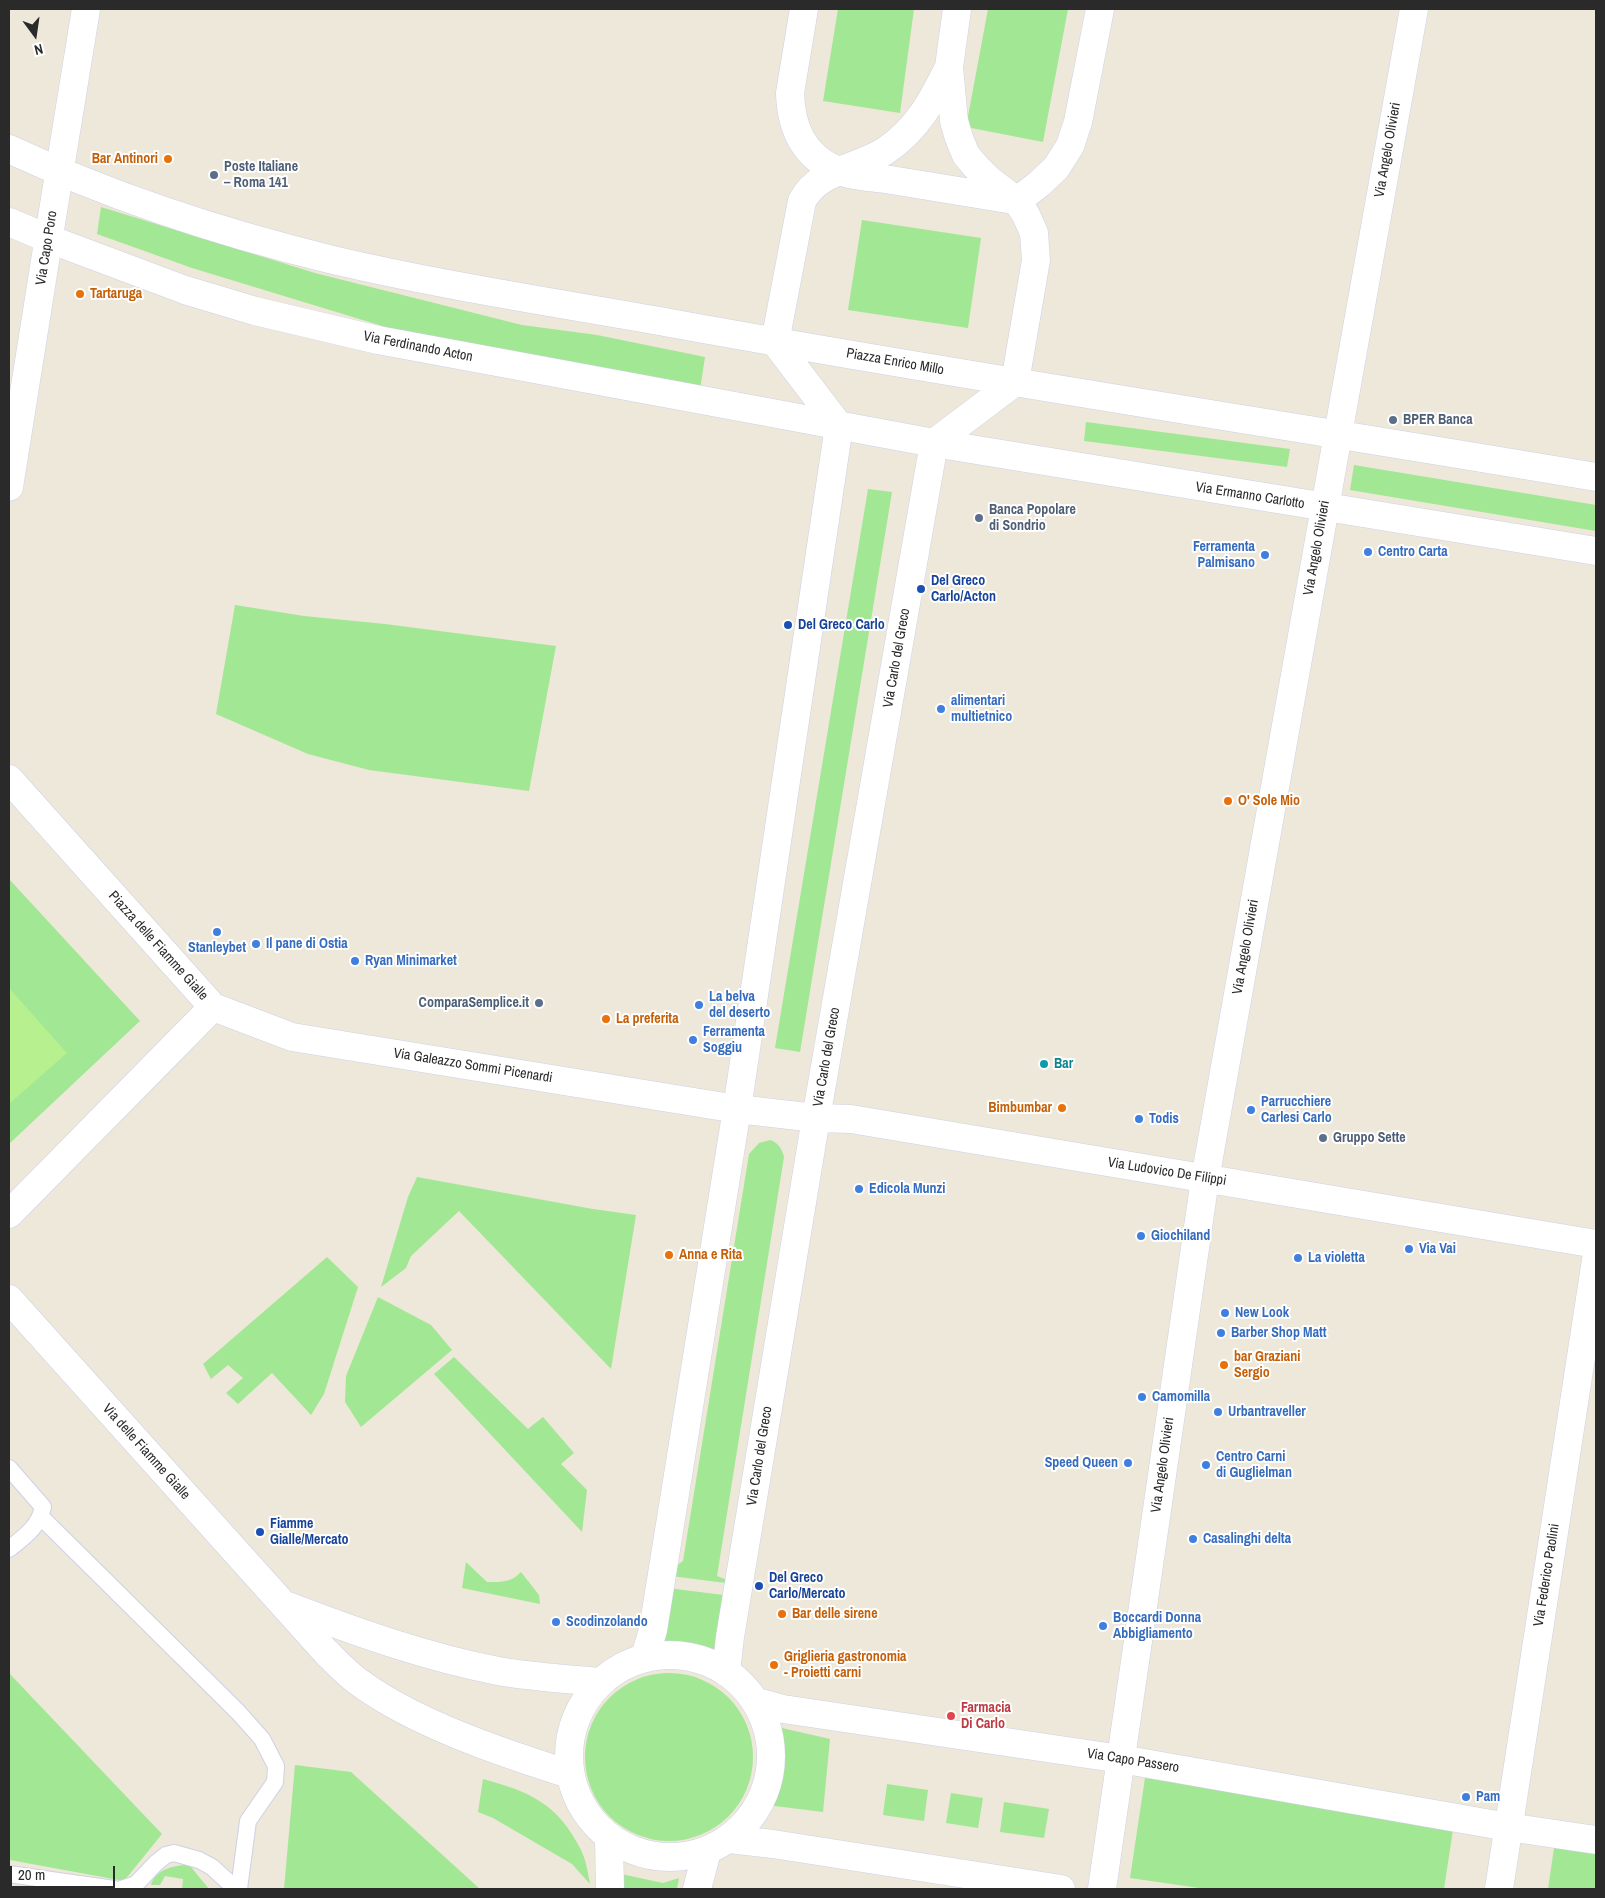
<!DOCTYPE html>
<meta charset="utf-8">
<style>
body{margin:0}
#map{position:relative;width:1605px;height:1898px;overflow:hidden;background:#ede8da;font-family:"Archivo Narrow",sans-serif}
canvas{display:block}
.frame{position:absolute;inset:0;border:10px solid #2a2a2a;pointer-events:none}
.north{position:absolute;left:10px;top:10px;width:50px;height:50px;-webkit-text-stroke:4px #fff;paint-order:stroke;rotate:166deg;font-size:14px;font-weight:700;line-height:20px;text-align:center;color:#2a2a2a}
.north::after{content:'';display:block;margin:auto;width:18px;height:22px;background:#2a2a2a;clip-path:polygon(50% 0,100% 100%,50% 72%,0 100%)}
.scale{position:absolute;left:10px;top:1866px;width:105px;height:22px;box-sizing:border-box;border:2px solid #2a2a2a;border-top:0;padding-left:6px;font-size:15px;line-height:18px;white-space:nowrap;color:#2a2a2a;-webkit-text-stroke:4px #fff;paint-order:stroke}
</style>
<div id="map">
<canvas width="1605" height="1898"></canvas>
<div class="frame"></div>
<div class="north">N</div>
<div class="scale">20 m</div>
</div>
<script>
const c = document.querySelector('canvas').getContext('2d');
c.lineJoin = 'round';
function paint(path, color) {
  c.fillStyle = color;
  c.fill(path, 'evenodd');
}
function trace(path, color, width, dash) {
  c.strokeStyle = color;
  c.lineWidth = width;
  c.lineCap = dash ? 'butt' : 'round';
  c.setLineDash(dash || []);
  c.stroke(path);
}
function write(font, color, halo, rows, align = 'center') {
  c.font = font + ' "Archivo Narrow",sans-serif';
  c.lineWidth = 4;
  c.setLineDash([]);
  c.textBaseline = 'middle';
  c.strokeStyle = halo;
  c.fillStyle = color;
  for (const [text, x, y, turn = 0] of rows) {
    c.save();
    c.translate(x, y);
    c.rotate((+turn || 0) * Math.PI / 180);
    c.textAlign = isNaN(turn) ? turn : align;
    if (halo) c.strokeText(text, 0, 0);
    c.fillText(text, 0, 0);
    c.restore();
  }
}
paint(new Path2D(`
 M 838,9 L 914,9 L 900,113 L 823,101 Z
 M 988,9 L 1068,9 L 1043,142 L 966,127 Z
 M 101,207 L 315,273 L 522,325 L 597,335 L 705,357 L 700,390 L 425,339 L 192,268 L 97,234 Z
 M 862,220 L 981,238 L 968,328 L 848,310 Z
 M 1086,422 L 1290,449 L 1287,467 L 1084,441 Z
 M 1354,465 L 1596,505 L 1596,531 L 1350,490 Z
 M 868,489 L 892,492 L 800,1052 L 775,1048 Z
 M 235,605 L 304,616 L 385,624 L 556,646 L 529,791 L 369,770 L 308,754 L 216,714 Z
 M 9,879 L 140,1021 L 9,1144 Z
 M 770,1140 C 778,1142 782,1149 784,1157 L 717,1576 L 727,1580 L 726,1583 L 671,1576 L 671,1570 L 683,1561 L 749,1154 L 759,1143 Z
 M 417,1177 L 593,1209 L 636,1215 L 611,1369 L 459,1211 L 411,1256 L 406,1268 L 381,1287 L 408,1197 Z
 M 327,1257 L 358,1287 L 324,1394 L 311,1415 L 272,1373 L 238,1404 L 226,1393 L 243,1378 L 228,1365 L 211,1379 L 203,1364 Z
 M 378,1297 L 431,1325 L 452,1350 L 361,1427 L 345,1402 L 346,1376 Z
 M 454,1357 L 528,1429 L 543,1417 L 574,1453 L 561,1464 L 587,1490 L 582,1532 L 434,1374 Z
 M 466,1562 L 487,1582 C 500,1582 511,1583 521,1572 L 539,1595 L 540,1604 L 462,1588 Z
 M 668,1588 L 723,1595 L 716,1655 C 695,1650 677,1643 655,1645 Z
 M585 1757a84 84 0 1 1 168 0a84 84 0 1 1-168 0Z
 M 9,1673 L 162,1834 L 124,1881 L 10,1860 Z
 M 773,1726 L 830,1739 L 823,1812 L 767,1805 L 775,1790 L 780,1752 Z
 M 295,1765 L 351,1772 L 480,1889 L 284,1889 Z
 M 1145,1778 L 1454,1823 L 1444,1889 L 1206,1889 L 1130,1878 Z
 M 483,1779 C 531,1792 558,1804 581,1850 C 586,1860 588,1873 590,1884 L 572,1864 L 493,1818 L 478,1812 Z
 M 887,1784 L 928,1790 L 924,1821 L 883,1815 Z
 M 951,1793 L 983,1798 L 978,1828 L 946,1823 Z
 M 1004,1802 L 1049,1809 L 1044,1838 L 1000,1832 Z
 M 1554,1848 L 1596,1854 L 1596,1889 L 1548,1889 Z
 M 185,1865 L 191,1867 L 209,1889 L 182,1889 L 183,1879 L 165,1876 L 160,1885 L 151,1885 C 155,1870 172,1866 185,1865 Z
 M 621,1874 L 663,1883 L 679,1878 L 677,1889 L 620,1889 Z`), '#a2e793');
paint(new Path2D(`
 M 9,988 L 67,1053 L 9,1104 Z`), '#b7f08e');
const service = new Path2D(`
 M 9,1468 L 43,1507 C 39,1527 24,1537 9,1549
 M 41,1517 L 238,1712 L 262,1739 L 276,1766 L 275,1782 L 248,1821 L 239,1889
 M 9,1874 L 114,1889
 M 121,1889 L 136,1884 L 156,1863 L 166,1855 L 174,1853 L 199,1860 L 212,1867 L 236,1889`);
const minor = new Path2D(`
 M 804,9 L 790,93 C 791,128 803,155 836,170 C 849,176 871,177 885,179 C 928,186 971,193 1014,200
 M 9,149 C 112,197 222,233 333,260 C 444,286 558,303 670,323 C 978,379 1288,425 1596,477
 M 1017,201 L 1039,184 L 1056,168 L 1070,146 L 1078,122 L 1100,9
 M 9,222 L 49,239 L 185,290 L 255,311 L 378,340 L 934,443 L 1596,551
 M 839,426 L 775,342 L 802,201 C 819,169 857,169 885,151 C 918,129 932,101 949,67
 M 934,443 L 1015,382 L 1036,260 L 1034,233 L 1026,215 L 1017,201 L 989,180 L 977,168 L 966,155 L 959,138 L 954,121 L 949,67 L 957,9
 M 9,487 C 35,328 59,168 86,9
 M 9,779 L 213,1007 L 9,1214
 M 213,1007 L 292,1037 L 737,1109 L 816,1118 L 851,1119 L 1596,1244
 M 645,1657 L 653,1630 L 737,1109 L 839,426
 M 726,1672 L 730,1637 L 816,1118 L 934,443
 M 609,1838 L 610,1889
 M 697,1889 L 707,1851
 M 1102,1889 L 1205,1179 L 1414,9
 M 1499,1889 L 1596,1260`);
const tertiary = new Path2D(`
 M 9,1299 L 326,1652 C 337,1663 347,1674 360,1683 C 416,1724 503,1753 569,1774
 M 288,1606 C 356,1632 426,1657 498,1671 C 532,1677 566,1679 600,1682
 M569 1756a101 101 0 1 1 202 0a101 101 0 1 1-202 0Z
 M 757,1702 L 783,1709 L 1121,1759 L 1508,1827 L 1596,1840
 M 729,1839 L 773,1844 L 1061,1889`);
trace(service, '#cfd0e4', 18);
trace(minor, '#cfd0e4', 29);
trace(tertiary, '#cfd0e4', 29);
trace(service, '#fff', 16);
trace(minor, '#fff', 28);
trace(tertiary, '#fff', 28);
for (const [x, y, r, color] of [
 [168,159,5,"#e8710a"],
 [214,175,5,"#5c6f8a"],
 [80,294,5,"#e8710a"],
 [1393,420,5,"#5c6f8a"],
 [979,518,5,"#5c6f8a"],
 [1368,552,5,"#3f7fe0"],
 [1265,555,5,"#3f7fe0"],
 [921,589,5,"#1a4fb4"],
 [788,625,5,"#1a4fb4"],
 [941,709,5,"#3f7fe0"],
 [1228,801,5,"#e8710a"],
 [217,932,5,"#3f7fe0"],
 [256,944,5,"#3f7fe0"],
 [355,961,5,"#3f7fe0"],
 [539,1003,5,"#5c6f8a"],
 [699,1005,5,"#3f7fe0"],
 [606,1019,5,"#e8710a"],
 [693,1040,5,"#3f7fe0"],
 [1044,1064,5,"#0f9aa8"],
 [1062,1108,5,"#e8710a"],
 [1251,1110,5,"#3f7fe0"],
 [1139,1119,5,"#3f7fe0"],
 [1323,1138,5,"#5c6f8a"],
 [859,1189,5,"#3f7fe0"],
 [1141,1236,5,"#3f7fe0"],
 [1409,1249,5,"#3f7fe0"],
 [669,1255,5,"#e8710a"],
 [1298,1258,5,"#3f7fe0"],
 [1225,1313,5,"#3f7fe0"],
 [1221,1333,5,"#3f7fe0"],
 [1224,1365,5,"#e8710a"],
 [1142,1397,5,"#3f7fe0"],
 [1218,1412,5,"#3f7fe0"],
 [1128,1463,5,"#3f7fe0"],
 [1206,1465,5,"#3f7fe0"],
 [260,1532,5,"#1a4fb4"],
 [1193,1539,5,"#3f7fe0"],
 [759,1586,5,"#1a4fb4"],
 [782,1614,5,"#e8710a"],
 [556,1622,5,"#3f7fe0"],
 [1103,1626,5,"#3f7fe0"],
 [774,1665,5,"#e8710a"],
 [951,1716,5,"#e0444e"],
 [1466,1797,5,"#3f7fe0"]
]) {
  const dot = new Path2D();
  dot.arc(x, y, r, 0, 2 * Math.PI);
  c.fillStyle = color;
  c.fill(dot);
  trace(dot, '#fff', 2);
}
write('14px', '#2a2a2a', '#fff', [
 ["Via Angelo Olivieri",1388,150,-80],
 ["Via Capo Poro",47,248,-81],
 ["Via Ferdinando Acton",418,347,11],
 ["Piazza Enrico Millo",895,362,10],
 ["Via Ermanno Carlotto",1250,496,9],
 ["Via Angelo Olivieri",1317,548,-80],
 ["Via Carlo del Greco",897,658,-80],
 ["Piazza delle Fiamme Gialle",158,946,48],
 ["Via Angelo Olivieri",1246,947,-80],
 ["Via Carlo del Greco",827,1057,-80],
 ["Via Galeazzo Sommi Picenardi",473,1066,9],
 ["Via Ludovico De Filippi",1167,1172,9],
 ["Via delle Fiamme Gialle",146,1452,48],
 ["Via Carlo del Greco",760,1456,-81],
 ["Via Angelo Olivieri",1163,1465,-82],
 ["Via Federico Paolini",1547,1575,-81],
 ["Via Capo Passero",1133,1761,9]
]);
write('bold 14px', '#c56008', '#fff', [
 ["Bar Antinori",158,159,"right"],
 ["Tartaruga",90,294],
 ["O' Sole Mio",1238,801],
 ["La preferita",616,1019],
 ["Bimbumbar",1052,1108,"right"],
 ["Anna e Rita",679,1255],
 ["bar Graziani",1234,1357],
 ["Sergio",1234,1373],
 ["Bar delle sirene",792,1614],
 ["Griglieria gastronomia",784,1657],
 ["- Proietti carni",784,1673]
], 'left');
write('bold 14px', '#4e5e75', '#fff', [
 ["Poste Italiane",224,167],
 ["– Roma 141",224,183],
 ["BPER Banca",1403,420],
 ["Banca Popolare",989,510],
 ["di Sondrio",989,526],
 ["ComparaSemplice.it",529,1003,"right"],
 ["Gruppo Sette",1333,1138]
], 'left');
write('bold 14px', '#366cbe', '#fff', [
 ["Ferramenta",1255,547,"right"],
 ["Palmisano",1255,563,"right"],
 ["Centro Carta",1378,552],
 ["alimentari",951,701],
 ["multietnico",951,717],
 ["Il pane di Ostia",266,944],
 ["Stanleybet",217,948,"center"],
 ["Ryan Minimarket",365,961],
 ["La belva",709,997],
 ["del deserto",709,1013],
 ["Ferramenta",703,1032],
 ["Soggiu",703,1048],
 ["Parrucchiere",1261,1102],
 ["Carlesi Carlo",1261,1118],
 ["Todis",1149,1119],
 ["Edicola Munzi",869,1189],
 ["Giochiland",1151,1236],
 ["Via Vai",1419,1249],
 ["La violetta",1308,1258],
 ["New Look",1235,1313],
 ["Barber Shop Matt",1231,1333],
 ["Camomilla",1152,1397],
 ["Urbantraveller",1228,1412],
 ["Centro Carni",1216,1457],
 ["di Guglielman",1216,1473],
 ["Speed Queen",1118,1463,"right"],
 ["Casalinghi delta",1203,1539],
 ["Boccardi Donna",1113,1618],
 ["Abbigliamento",1113,1634],
 ["Scodinzolando",566,1622],
 ["Pam",1476,1797]
], 'left');
write('bold 14px', '#164399', '#fff', [
 ["Del Greco",931,581],
 ["Carlo/Acton",931,597],
 ["Del Greco Carlo",798,625],
 ["Fiamme",270,1524],
 ["Gialle/Mercato",270,1540],
 ["Del Greco",769,1578],
 ["Carlo/Mercato",769,1594]
], 'left');
write('bold 14px', '#0d838f', '#fff', [
 ["Bar",1054,1064]
], 'left');
write('bold 14px', '#be3a42', '#fff', [
 ["Farmacia",961,1708],
 ["Di Carlo",961,1724]
], 'left');
</script>
